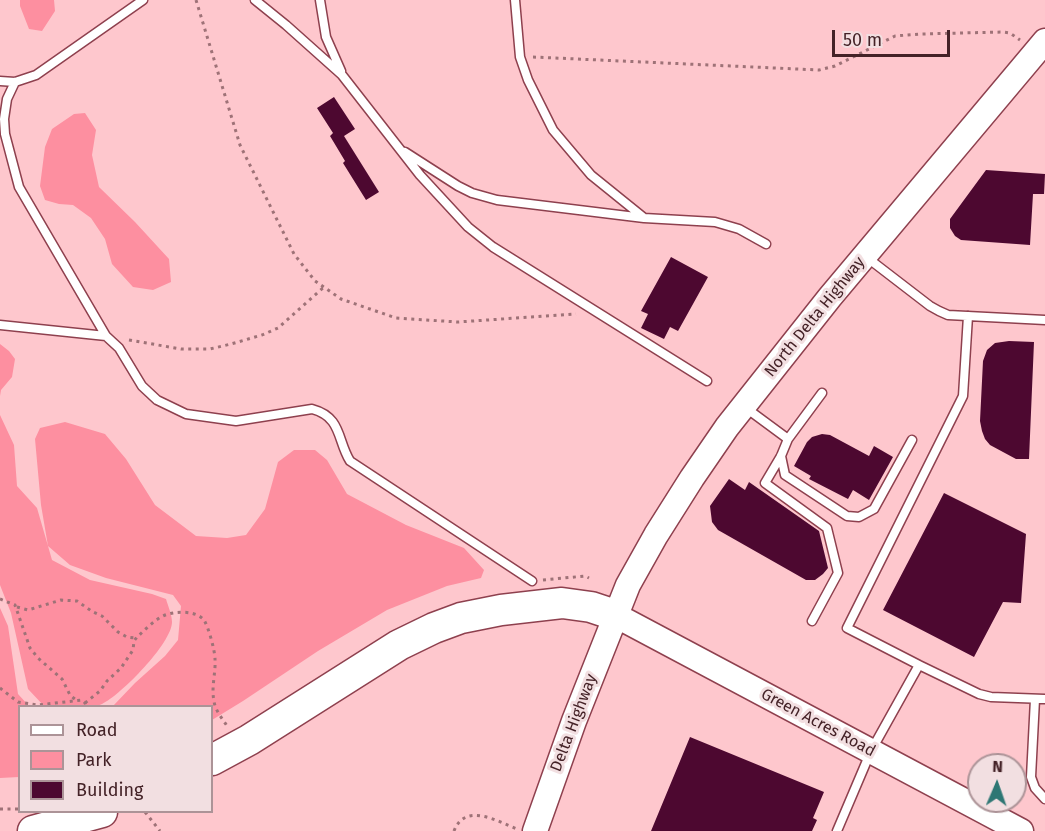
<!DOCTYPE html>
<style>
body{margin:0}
#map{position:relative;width:1045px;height:831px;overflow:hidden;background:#fec7cd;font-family:"Fira Sans",sans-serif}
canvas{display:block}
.legend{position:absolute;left:18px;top:705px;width:195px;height:108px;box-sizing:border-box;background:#f2dfe1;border:2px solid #ac9397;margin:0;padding:8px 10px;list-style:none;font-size:18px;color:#442227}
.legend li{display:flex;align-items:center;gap:12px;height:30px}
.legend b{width:30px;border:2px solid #ac9397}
.north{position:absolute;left:967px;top:753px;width:60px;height:60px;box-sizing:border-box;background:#f2dfe1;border:2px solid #ac9397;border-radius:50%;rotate:2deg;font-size:16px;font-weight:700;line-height:24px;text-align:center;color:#442227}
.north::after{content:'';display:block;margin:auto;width:21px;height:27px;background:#2e7774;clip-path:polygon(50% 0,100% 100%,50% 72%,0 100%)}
.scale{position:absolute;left:832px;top:30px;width:118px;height:27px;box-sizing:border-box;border:3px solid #442227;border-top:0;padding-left:8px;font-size:18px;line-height:21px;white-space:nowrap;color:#442227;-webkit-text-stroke:4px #f2dfe1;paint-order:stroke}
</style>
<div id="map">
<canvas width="1045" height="831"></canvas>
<ul class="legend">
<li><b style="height:8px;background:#fff"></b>Road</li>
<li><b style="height:16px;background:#fd8fa0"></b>Park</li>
<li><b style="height:16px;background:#4d0830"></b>Building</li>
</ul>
<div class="north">N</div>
<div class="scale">50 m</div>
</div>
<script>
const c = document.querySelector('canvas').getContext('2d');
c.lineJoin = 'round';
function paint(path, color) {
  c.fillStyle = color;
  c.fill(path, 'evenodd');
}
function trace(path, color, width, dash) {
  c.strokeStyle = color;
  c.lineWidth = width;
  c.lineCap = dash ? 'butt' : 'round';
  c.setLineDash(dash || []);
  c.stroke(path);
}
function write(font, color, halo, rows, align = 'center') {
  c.font = font + ' "Fira Sans",sans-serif';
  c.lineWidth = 6;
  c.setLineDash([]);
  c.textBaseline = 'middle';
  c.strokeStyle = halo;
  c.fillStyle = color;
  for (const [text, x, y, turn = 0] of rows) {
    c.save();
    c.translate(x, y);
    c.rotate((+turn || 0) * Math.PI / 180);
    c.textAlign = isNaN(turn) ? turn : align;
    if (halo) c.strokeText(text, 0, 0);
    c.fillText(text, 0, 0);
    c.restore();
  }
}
paint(new Path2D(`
 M 20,0 L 54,0 L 55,11 L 42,31 L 29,29 L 20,6 Z
 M 85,113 L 96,130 L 92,155 L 99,187 L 135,222 L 169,259 L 171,282 L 153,290 L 133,287 L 112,264 L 105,239 L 91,218 L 73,205 L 59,204 L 45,200 L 40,186 L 45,147 L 52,129 L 74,114 Z
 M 0,344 L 9,351 L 15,359 L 12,377 L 1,390 L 0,396 Z
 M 0,415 L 14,445 L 17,486 L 37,508 L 48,546 L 41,505 L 35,439 L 40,428 L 65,422 L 105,434 L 126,459 L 155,505 L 196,536 L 227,538 L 246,535 L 265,509 L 278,462 L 294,450 L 315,450 L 327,460 L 347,494 L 406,525 L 464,548 L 484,570 L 481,578 L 447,586 L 387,610 L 318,651 L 243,701 L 212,720 L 212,706 L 113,706 L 135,683 L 165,656 L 178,640 L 181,606 L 173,595 L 106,578 L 70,565 L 48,546 L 52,560 L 90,580 L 152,594 L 166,599 C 168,606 172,615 172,622 C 172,643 121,695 102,704 C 100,705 96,706 93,706 L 44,706 L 28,689 L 11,613 L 0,585 Z
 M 0,608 L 8,626 L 18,694 L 29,706 L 20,706 L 19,777 L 0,778 Z`), '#fd8fa0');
paint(new Path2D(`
 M 334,97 L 355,129 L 344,136 L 379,192 L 366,200 L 343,163 L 345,161 L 330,136 L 333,133 L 317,108 Z
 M 986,170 L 1045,174 L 1044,194 L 1033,194 L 1030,245 L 961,240 L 955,236 L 950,228 L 950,219 Z
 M 671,257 L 708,277 L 678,331 L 670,327 L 664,339 L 641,328 L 648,314 L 641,311 Z
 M 1009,341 L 1034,342 L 1029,459 L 1016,459 L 990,445 L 985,439 L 982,431 L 980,421 L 983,361 L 987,350 L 995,343 Z
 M 822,434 L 830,435 L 869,456 L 874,446 L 893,457 L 869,500 L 853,490 L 848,499 L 809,479 L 811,476 L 794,466 L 807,442 L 812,437 Z
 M 729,479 L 745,490 L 749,482 L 819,531 L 828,568 L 823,574 L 815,580 L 806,580 L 718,530 L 712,522 L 710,506 Z
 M 944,493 L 1026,534 L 1021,603 L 1003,602 L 974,657 L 883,610 Z
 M 690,737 L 824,792 L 813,818 L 817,820 L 812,831 L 651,831 Z`), '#4d0830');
const lane = new Path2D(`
 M 255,0 L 286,25 L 342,75 L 420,175 L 468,227 L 493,247 L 707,381
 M 320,0 L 326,37 L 341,71
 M 515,0 L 520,57 L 528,80 L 553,130 L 591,175 L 643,217
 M 0,81 L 15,82 L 36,75 L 143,0
 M 15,82 L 7,99 L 4,119 L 5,134 L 19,187 L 106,336
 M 405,152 L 458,186 L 472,193 L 497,200 L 644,218 L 715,222 L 739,229 L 766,244
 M 865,256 L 930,306 L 939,311 L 948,315 L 1045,320
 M 968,316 L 963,396 L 847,628 L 919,665 L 979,694 L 991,697 L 1045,699
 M 0,325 L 106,336 L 119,348 L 142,386 L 157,400 L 186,414 L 236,421 L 312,409 C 342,417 337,440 350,461 L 532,581
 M 746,408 L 788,439
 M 781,456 L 785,475 L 847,516 L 859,517 L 874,509 L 912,440
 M 812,621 L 838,573 L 827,528 L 765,483 L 781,456 L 788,439 L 822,393
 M 1035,699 L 1031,777 L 1035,788 L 1045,799
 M 837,831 L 871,751 L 919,665`);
const secondary = new Path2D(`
 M 615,615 L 1021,831
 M 535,831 L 574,721 L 628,585 L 656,535 L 692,478 L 727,427 L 830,297 L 1045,41`);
const highway = new Path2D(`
 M 212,760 L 249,740 L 399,645 L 434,628 L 461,618 L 501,610 L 562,603 L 591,607 L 615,615
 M 33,831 L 102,812`);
trace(lane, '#8e404e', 11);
trace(secondary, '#8e404e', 27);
trace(highway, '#8e404e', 33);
trace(new Path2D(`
 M 196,0 L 240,145 L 294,254 L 315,281 L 341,299 L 396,318 L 458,322 L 576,314
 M 533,57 L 819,70 L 835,66 L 895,36 L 921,34 L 1003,32 L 1010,33 L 1020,40
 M 129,340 L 181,349 L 210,349 L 231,344 L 262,335 L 278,328 L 324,287
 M 543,580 L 585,576 L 589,578
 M 0,599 L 15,605 L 30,648 L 38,658 L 62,679 L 70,695 L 76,700
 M 17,607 L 28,610 L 61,600 L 77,601 L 93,612 L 102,616 L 118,632 L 127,637 L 135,638
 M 0,688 L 18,702 L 38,705 L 82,700 L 85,703 L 86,706
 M 85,703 L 100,691 L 107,681 L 121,668 L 133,650 L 134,641 L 137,637 C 145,630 153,621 163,616 C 173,611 194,610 203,619 C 208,624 215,651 215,659 C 216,672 211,687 214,701 C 215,710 222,718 227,726
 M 0,809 L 20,809
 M 145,812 L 160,831
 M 454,831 C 465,802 497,821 517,829`), '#9e7277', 3, [3, 4.5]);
trace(lane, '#fff', 8);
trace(secondary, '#fff', 24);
trace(highway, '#fff', 30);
write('16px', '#442227', '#f2dfe1', [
 ["North Delta Highway",815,317,-51],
 ["Delta Highway",574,723,-69],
 ["Green Acres Road",818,723,28]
]);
</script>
